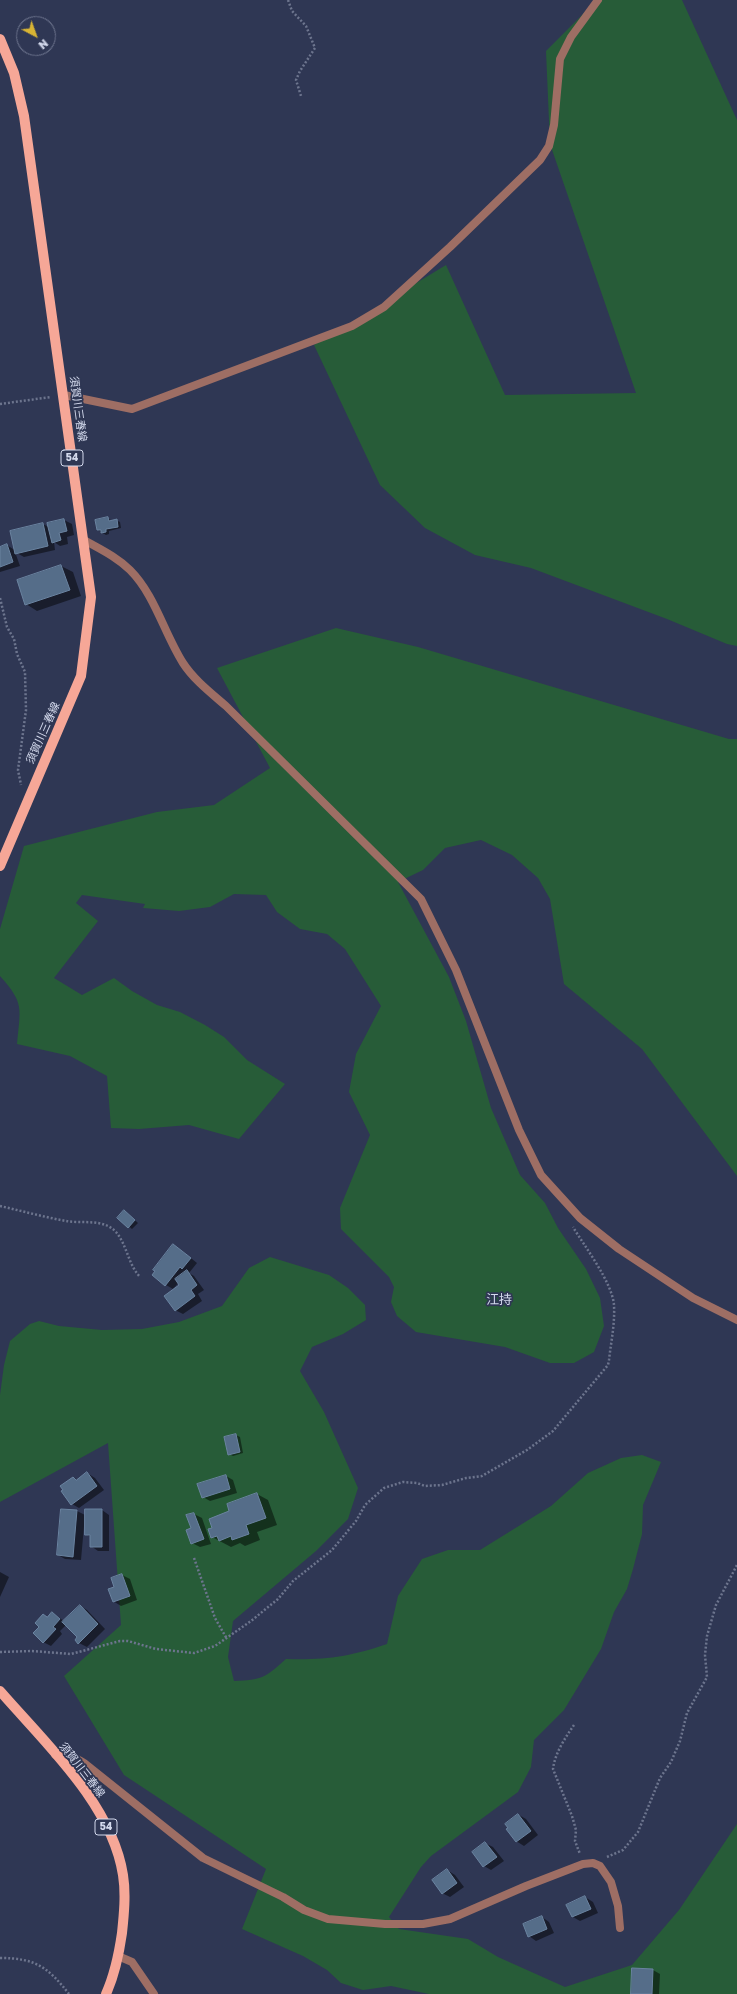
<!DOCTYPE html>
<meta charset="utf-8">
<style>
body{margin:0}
#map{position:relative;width:737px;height:1994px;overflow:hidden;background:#2f3754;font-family:"Golos Text",sans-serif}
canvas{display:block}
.north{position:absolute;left:16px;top:16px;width:40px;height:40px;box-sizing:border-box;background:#2f3754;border:1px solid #717891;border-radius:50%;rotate:139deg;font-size:11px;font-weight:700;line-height:16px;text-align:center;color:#d4daed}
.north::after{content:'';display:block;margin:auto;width:14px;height:18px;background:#d8b434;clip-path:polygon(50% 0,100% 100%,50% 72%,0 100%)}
</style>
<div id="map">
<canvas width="737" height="1994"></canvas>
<div class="north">N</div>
</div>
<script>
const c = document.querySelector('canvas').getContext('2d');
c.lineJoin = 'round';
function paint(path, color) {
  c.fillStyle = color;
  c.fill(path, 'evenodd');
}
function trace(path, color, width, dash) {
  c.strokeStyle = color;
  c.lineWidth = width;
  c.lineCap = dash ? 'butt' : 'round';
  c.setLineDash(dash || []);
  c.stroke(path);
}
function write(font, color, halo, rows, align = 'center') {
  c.font = font + ' "Golos Text","Noto Sans JP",sans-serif';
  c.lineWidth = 3.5;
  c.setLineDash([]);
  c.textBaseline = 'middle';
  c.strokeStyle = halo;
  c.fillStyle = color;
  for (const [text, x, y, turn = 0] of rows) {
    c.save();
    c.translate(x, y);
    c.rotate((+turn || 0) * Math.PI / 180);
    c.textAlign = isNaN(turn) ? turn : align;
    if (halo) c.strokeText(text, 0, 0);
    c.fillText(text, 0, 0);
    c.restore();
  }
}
paint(new Path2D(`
 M 597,0 L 682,0 L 737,120 L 737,646 L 727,644 L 667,619 L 531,568 L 475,555 L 425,528 L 380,485 L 314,345 L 446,265 L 505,395 L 636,393 L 550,144 L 546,51 Z
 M 336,628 L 418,647 L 729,739 L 737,739 L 737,1176 L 642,1049 L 564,984 L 550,899 L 538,878 L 512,855 L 481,840 L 445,848 L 423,870 L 398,882 L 449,977 L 466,1021 L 491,1108 L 520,1175 L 545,1203 L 558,1228 L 586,1269 L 600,1298 L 604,1326 L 594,1352 L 574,1363 L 550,1363 L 505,1347 L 416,1332 L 397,1316 L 391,1302 L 394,1287 L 389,1277 L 341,1229 L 340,1208 L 370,1135 L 349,1092 L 356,1054 L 381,1006 L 345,949 L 327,934 L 300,929 L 277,912 L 266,895 L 234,894 L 210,907 L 179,911 L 143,908 L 145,904 L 82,895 L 76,903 L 98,921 L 54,978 L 82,995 L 114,978 L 132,991 L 157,1005 L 180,1012 L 205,1025 L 224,1037 L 247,1060 L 285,1084 L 239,1139 L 189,1125 L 139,1129 L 111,1128 L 107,1076 L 70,1056 L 17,1044 C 20,1008 25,1004 0,976 L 0,929 L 24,846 L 157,812 L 214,805 L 270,768 L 217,668 Z
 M 270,1257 L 329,1275 L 348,1288 L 365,1305 L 366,1320 L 343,1334 L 312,1347 L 300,1371 L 324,1412 L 358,1488 L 348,1519 L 316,1551 L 233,1621 L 228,1657 L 234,1681 C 262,1680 265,1678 286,1659 C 326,1660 349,1657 387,1644 L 398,1596 L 422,1559 L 448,1550 L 480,1550 L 551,1506 L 588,1473 L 621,1458 L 642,1455 L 661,1462 L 643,1505 L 642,1534 L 633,1569 L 627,1589 L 614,1612 L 601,1649 L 564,1710 L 534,1740 L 531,1767 L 518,1792 L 431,1856 L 421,1867 L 389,1917 L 399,1929 L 468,1939 L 498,1957 L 565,1987 L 632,1965 L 679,1910 L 737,1824 L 737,1994 L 429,1994 L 391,1986 L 363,1990 L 341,1983 L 327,1970 L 303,1956 L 242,1929 L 266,1869 L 124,1775 L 64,1676 L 121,1625 L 108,1443 L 0,1502 L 0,1395 L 4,1365 L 10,1341 L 30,1324 L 39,1321 L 59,1326 L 102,1330 L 142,1329 L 179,1322 L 222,1306 L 249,1268 Z`), '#275c38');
paint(new Path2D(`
 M 108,518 L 112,521 L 116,520 L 120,522 L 121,528 L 109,531 L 109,534 L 106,535 L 98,530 Z
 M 64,520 L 72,524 L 74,535 L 67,537 L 68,544 L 60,546 L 54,542 L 55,550 L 24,557 L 15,552 L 20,566 L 0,572 L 0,548 L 7,545 L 16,551 L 43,524 L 50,528 L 48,523 Z
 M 61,566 L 73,572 L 81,596 L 37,611 L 26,604 Z
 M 125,1211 L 138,1223 L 132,1229 L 119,1218 Z
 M 181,1250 L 197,1263 L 189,1273 L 194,1276 L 204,1290 L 198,1294 L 202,1301 L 183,1314 L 175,1310 L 181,1285 L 179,1282 L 173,1289 L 166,1285 Z
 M 236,1435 L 240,1437 L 243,1453 L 233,1456 L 229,1454 Z
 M 87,1473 L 95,1478 L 104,1490 L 79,1508 L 72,1504 L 74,1478 L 78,1480 Z
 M 226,1476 L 233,1480 L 237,1493 L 210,1501 L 203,1497 Z
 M 257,1494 L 268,1500 L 277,1525 L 257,1532 L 260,1540 L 245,1546 L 240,1543 L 231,1547 L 212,1537 L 213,1528 L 231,1512 Z
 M 62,1510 L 77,1511 L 85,1515 L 81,1560 L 65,1559 L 58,1555 Z
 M 102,1510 L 109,1515 L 109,1551 L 98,1551 L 91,1546 L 91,1537 L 86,1534 Z
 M 194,1514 L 202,1518 L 211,1544 L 200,1547 L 192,1543 Z
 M 0,1572 L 9,1577 L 0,1597 Z
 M 122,1575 L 130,1579 L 137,1600 L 121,1606 L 113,1601 L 116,1588 Z
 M 80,1606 L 87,1610 L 105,1629 L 87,1647 L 79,1643 L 78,1637 L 66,1625 L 60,1631 L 62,1634 L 51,1646 L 43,1642 L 48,1618 L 52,1613 L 64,1621 Z
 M 519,1815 L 526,1819 L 538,1835 L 524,1846 L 516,1841 Z
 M 485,1843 L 493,1847 L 504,1861 L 491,1870 L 484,1866 Z
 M 447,1870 L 455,1875 L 464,1887 L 450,1897 L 442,1893 Z
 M 585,1897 L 593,1902 L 598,1913 L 580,1921 L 573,1917 Z
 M 542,1917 L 549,1922 L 554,1933 L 536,1941 L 529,1936 Z
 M 653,1970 L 660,1974 L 659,1994 L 632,1994 Z`), '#0007');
const building = new Path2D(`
 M 108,517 L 109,521 L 117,519 L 118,527 L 106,529 L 106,532 L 101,533 L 101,530 L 97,530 L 95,520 Z
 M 64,519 L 67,531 L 59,533 L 61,540 L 52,543 L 47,523 Z
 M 43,523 L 48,546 L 15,554 L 10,531 Z
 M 7,544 L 13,562 L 0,567 L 0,547 Z
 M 61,565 L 70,590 L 25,605 L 17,580 Z
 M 124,1210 L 135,1220 L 128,1228 L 117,1218 Z
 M 173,1244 L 191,1258 L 182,1269 L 180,1267 L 165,1286 L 152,1275 L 155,1271 L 153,1270 Z
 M 187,1270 L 197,1285 L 191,1290 L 195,1296 L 175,1311 L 164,1296 L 179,1285 L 175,1279 Z
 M 236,1434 L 240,1452 L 228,1455 L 224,1437 Z
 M 87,1472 L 97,1486 L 71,1505 L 61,1491 L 63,1490 L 60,1486 L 73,1477 L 76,1480 Z
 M 226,1475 L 230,1489 L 202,1498 L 197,1484 Z
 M 257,1493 L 266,1518 L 246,1525 L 249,1534 L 232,1540 L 231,1536 L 219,1541 L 217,1536 L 211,1538 L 208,1529 L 212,1528 L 209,1519 L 229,1511 L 227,1504 Z
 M 61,1509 L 77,1510 L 73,1557 L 57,1555 Z
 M 85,1509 L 102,1509 L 102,1547 L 90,1547 L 90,1535 L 85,1535 Z
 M 194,1513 L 204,1539 L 191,1544 L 186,1530 L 191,1528 L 186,1515 Z
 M 122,1574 L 130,1596 L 113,1602 L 108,1589 L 114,1587 L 111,1578 Z
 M 80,1605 L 98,1624 L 78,1644 L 75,1640 L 77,1637 L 62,1622 Z
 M 52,1612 L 60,1619 L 53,1627 L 56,1629 L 43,1643 L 33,1633 L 39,1627 L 35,1623 L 43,1614 L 47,1617 Z
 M 518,1814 L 531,1831 L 516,1842 L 506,1829 L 508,1828 L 505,1824 Z
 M 485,1842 L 497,1857 L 483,1867 L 472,1852 Z
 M 447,1869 L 457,1883 L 442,1894 L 432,1880 Z
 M 585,1896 L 591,1909 L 572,1917 L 566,1905 Z
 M 542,1916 L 547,1929 L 528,1937 L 523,1924 Z
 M 632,1968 L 653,1969 L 652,1994 L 631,1994 Z`);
paint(building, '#556d89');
trace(building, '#6a83a0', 1);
trace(new Path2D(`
 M 288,0 L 292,11 L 306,26 L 315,48 L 300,71 L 296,80 L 301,96
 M 0,404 L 51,397
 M 0,598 L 7,627 L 14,639 L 17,654 L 25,672 L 26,710 L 18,770 L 21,785
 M 0,1206 C 22,1211 44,1217 66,1221 C 82,1224 103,1218 116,1232 C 127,1245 128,1264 140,1277
 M 194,1558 L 215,1618 L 227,1639
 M 0,1652 L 32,1651 L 71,1654 L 120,1641 L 128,1641 L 156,1649 L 194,1653 L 215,1646 L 251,1621 L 278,1599 L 293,1581 L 332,1550 L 356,1521 L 365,1505 L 384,1488 L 403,1482 L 417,1483 L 425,1486 L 442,1485 L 466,1478 L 482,1476 L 527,1450 L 553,1431 L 608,1365 L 609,1360 C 611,1342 615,1324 614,1305 C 612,1282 585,1247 573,1227
 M 574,1725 C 565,1738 555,1753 553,1769 L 572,1816 L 576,1830 L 575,1841 L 580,1854
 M 607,1857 L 623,1850 L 638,1832 L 660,1778 L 671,1762 L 680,1741 L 687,1713 L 707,1677 L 705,1655 L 707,1636 L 716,1605 L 737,1565
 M 0,1958 C 35,1958 48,1967 69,1994`), '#6d758e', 2.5, [2, 2]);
trace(new Path2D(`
 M 64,395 L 132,409 L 352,326 L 384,307 L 450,247 L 540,160 L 549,146 L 554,125 L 560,59 L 571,37 L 598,0
 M 84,540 C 100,549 117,557 130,570 C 155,595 164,633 183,663 C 194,680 211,693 226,706 L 421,899 L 456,970 L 519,1130 L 541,1175 L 580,1218 L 619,1249 L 693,1298 L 737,1320
 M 55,1755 C 66,1751 75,1758 84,1763 L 203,1858 L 283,1897 L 304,1910 L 328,1919 L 385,1924 L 423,1924 L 450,1919 L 526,1886 L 583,1864 L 593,1863 L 600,1866 L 611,1882 L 618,1906 L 620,1928
 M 118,1956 L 132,1962 L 154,1994`), '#9e6e64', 8);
trace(new Path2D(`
 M 0,39 L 14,73 L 24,116 L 91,597 L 81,676 L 0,866
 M 0,1691 C 45,1743 112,1804 123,1875 C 126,1894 124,1914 122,1933 C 119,1954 115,1974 106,1994`), '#f6a797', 10);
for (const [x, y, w] of [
 [72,458,22],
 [106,1827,22]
]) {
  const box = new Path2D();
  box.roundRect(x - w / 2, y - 8, w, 16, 3);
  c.fillStyle = '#2f3754';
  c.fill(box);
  trace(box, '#d4daed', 1);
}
write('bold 10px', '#d4daed', null, [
 ["54",72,458],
 ["54",106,1827]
]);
write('11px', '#d4daed', '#2f3754', [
 ["須賀川三春線",78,409,82],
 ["須賀川三春線",43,733,-66],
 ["須賀川三春線",82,1770,52]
]);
write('13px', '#d4daed', '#2f3754', [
 ["江持",499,1300]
]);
</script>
